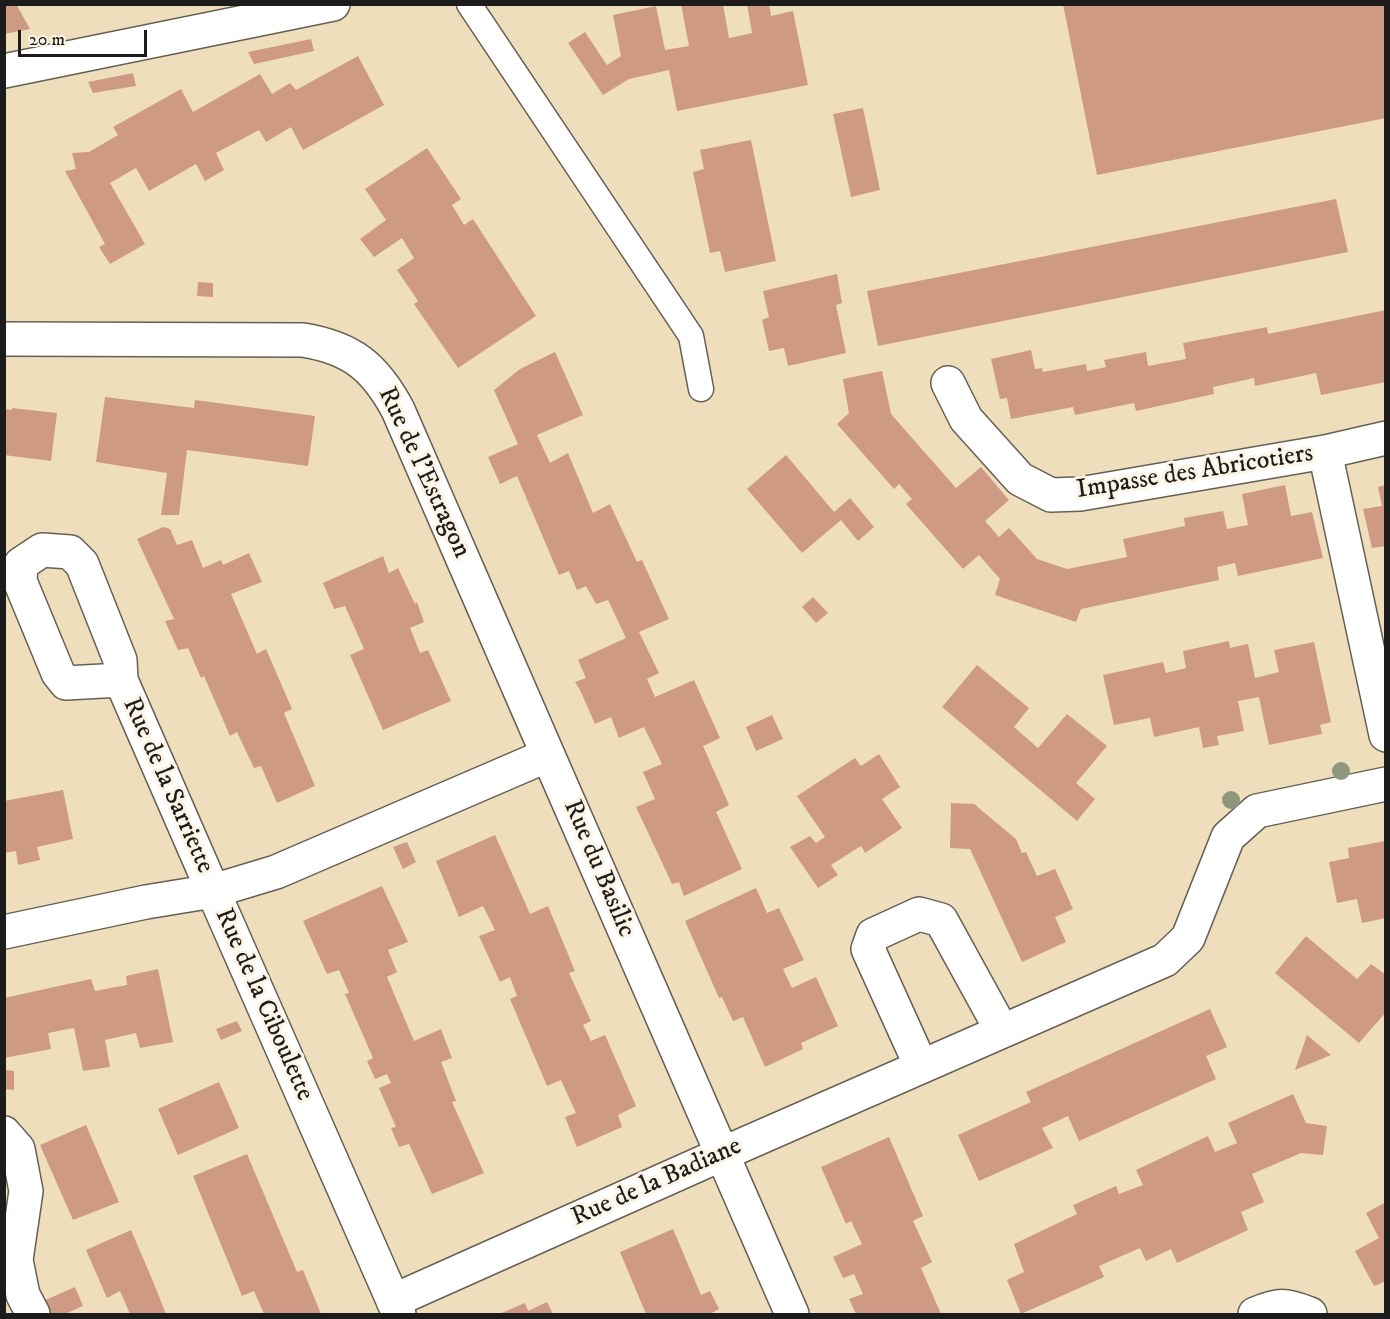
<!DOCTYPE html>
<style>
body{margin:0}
#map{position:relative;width:1390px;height:1319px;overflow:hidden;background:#efdebc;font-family:"IM FELL DW Pica",serif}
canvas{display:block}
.frame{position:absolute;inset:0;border:6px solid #1c1c1c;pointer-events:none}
.scale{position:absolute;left:18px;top:30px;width:129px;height:27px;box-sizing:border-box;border:3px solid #1c1c1c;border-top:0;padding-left:8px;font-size:18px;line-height:21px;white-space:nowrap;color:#1c1c1c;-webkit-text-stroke:4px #fcf5e5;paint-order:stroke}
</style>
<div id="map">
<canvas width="1390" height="1319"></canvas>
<div class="frame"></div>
<div class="scale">20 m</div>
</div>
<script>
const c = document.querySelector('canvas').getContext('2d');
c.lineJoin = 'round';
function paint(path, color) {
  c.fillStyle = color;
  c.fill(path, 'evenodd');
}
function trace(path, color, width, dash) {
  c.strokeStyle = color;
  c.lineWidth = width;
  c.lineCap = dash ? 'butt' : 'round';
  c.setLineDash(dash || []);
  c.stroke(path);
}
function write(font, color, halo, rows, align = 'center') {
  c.font = font + ' "IM FELL DW Pica",serif';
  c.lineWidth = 6;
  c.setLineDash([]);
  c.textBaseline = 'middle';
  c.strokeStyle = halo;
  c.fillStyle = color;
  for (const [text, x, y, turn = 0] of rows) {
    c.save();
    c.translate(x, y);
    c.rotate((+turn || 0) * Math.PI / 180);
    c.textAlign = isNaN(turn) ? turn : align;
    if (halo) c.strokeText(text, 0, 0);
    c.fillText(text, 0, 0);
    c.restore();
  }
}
paint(new Path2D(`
 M 4,4 L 16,4 L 30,29 L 4,34 Z
 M 681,4 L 723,4 L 729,38 L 752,33 L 747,4 L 769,4 L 771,16 L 793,11 L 808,85 L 677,111 L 669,70 L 629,79 L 603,95 L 568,43 L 585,32 L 607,65 L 621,56 L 613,15 L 656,6 L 665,50 L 689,46 Z
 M 1063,4 L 1386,4 L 1386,118 L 1097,175 Z
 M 311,39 L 314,51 L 254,64 L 248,52 Z
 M 358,56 L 384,105 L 303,150 L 291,127 L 266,142 L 259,130 L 216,153 L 224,170 L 205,181 L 196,164 L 149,191 L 136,168 L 110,183 L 145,244 L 110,264 L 99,247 L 105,244 L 65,171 L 76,169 L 72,153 L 89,152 L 118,135 L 113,127 L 181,89 L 193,112 L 260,74 L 272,94 L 290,83 L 296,90 Z
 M 133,73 L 136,86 L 93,93 L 88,82 Z
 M 863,108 L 880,190 L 851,197 L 833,114 Z
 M 751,140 L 776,261 L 725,272 L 720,251 L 710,253 L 693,172 L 704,169 L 700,150 Z
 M 427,148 L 461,199 L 452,205 L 464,225 L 473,219 L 536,316 L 458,368 L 414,304 L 418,301 L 397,270 L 414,258 L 402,238 L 374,257 L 360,239 L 386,220 L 365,189 Z
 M 1336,199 L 1348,252 L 878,346 L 867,291 Z
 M 837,274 L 842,303 L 836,305 L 846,353 L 788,366 L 784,348 L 769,351 L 762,320 L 769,317 L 763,291 Z
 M 198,282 L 213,283 L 213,297 L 197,296 Z
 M 1386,310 L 1386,382 L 1321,395 L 1316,373 L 1255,386 L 1254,378 L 1213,387 L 1214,394 L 1136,411 L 1134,403 L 1075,415 L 1073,407 L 1011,419 L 1007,398 L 1000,399 L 991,359 L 1031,350 L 1035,369 L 1042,368 L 1043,372 L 1086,364 L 1087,371 L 1106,367 L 1104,360 L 1146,352 L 1148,366 L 1186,359 L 1183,343 L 1267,327 L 1268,334 Z
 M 555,352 L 583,415 L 537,435 L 550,463 L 568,453 L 593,513 L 610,504 L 637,562 L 642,560 L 669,619 L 639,632 L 659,673 L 647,679 L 655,697 L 694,680 L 720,738 L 703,746 L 729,805 L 716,812 L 742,869 L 684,896 L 679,882 L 672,884 L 636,807 L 655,799 L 643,772 L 662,764 L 644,727 L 619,738 L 611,717 L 595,724 L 580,690 L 575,682 L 586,678 L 578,660 L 626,638 L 608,600 L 596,604 L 586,586 L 577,590 L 569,571 L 559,575 L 517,476 L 500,484 L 488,457 L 518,444 L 494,390 L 520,369 Z
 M 882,371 L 891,414 L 956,488 L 981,467 L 1009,500 L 985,521 L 999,537 L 1009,528 L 1037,559 L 1067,569 L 1127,557 L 1123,539 L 1185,526 L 1184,518 L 1223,511 L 1227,529 L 1248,525 L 1242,494 L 1285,485 L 1291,516 L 1312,512 L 1323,558 L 1238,576 L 1235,563 L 1217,567 L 1219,580 L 1081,609 L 1076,622 L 995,595 L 1000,579 L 979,555 L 963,569 L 906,504 L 912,499 L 899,484 L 894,489 L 837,424 L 849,413 L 843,379 Z
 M 105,397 L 194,408 L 195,400 L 315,416 L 308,466 L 187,450 L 179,515 L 161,515 L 167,473 L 96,462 Z
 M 12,408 L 57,413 L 51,461 L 4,455 L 4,409 L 12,410 Z
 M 786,455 L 834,512 L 850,498 L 874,527 L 858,541 L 841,520 L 802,553 L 747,489 Z
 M 1386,485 L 1386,546 L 1372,548 L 1363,509 L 1382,506 L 1378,487 Z
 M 163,527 L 170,529 L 177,545 L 192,540 L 203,568 L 221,560 L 223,565 L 249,553 L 262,582 L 231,594 L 257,654 L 266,649 L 292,709 L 284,713 L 315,786 L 277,803 L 261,766 L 254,768 L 237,732 L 230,736 L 204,676 L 201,678 L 188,648 L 178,650 L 165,621 L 174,619 L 137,539 Z
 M 383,556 L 389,573 L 398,568 L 415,604 L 417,602 L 424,622 L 410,628 L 420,653 L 428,650 L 451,701 L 383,730 L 350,655 L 364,649 L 345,606 L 334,609 L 323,583 Z
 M 813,597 L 828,613 L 816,623 L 802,607 Z
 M 1229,641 L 1230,648 L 1248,644 L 1255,678 L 1279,672 L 1274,650 L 1314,642 L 1331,722 L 1320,725 L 1322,734 L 1269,745 L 1259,697 L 1238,701 L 1244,731 L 1217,736 L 1219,745 L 1203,748 L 1199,727 L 1154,737 L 1150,718 L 1114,725 L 1103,675 L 1163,662 L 1166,673 L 1186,668 L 1183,651 Z
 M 977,665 L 1029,708 L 1014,727 L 1038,748 L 1067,714 L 1107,746 L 1076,783 L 1095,799 L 1077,821 L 942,707 Z
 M 772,715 L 783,739 L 756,751 L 746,727 Z
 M 879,754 L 900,787 L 882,799 L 902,828 L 865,853 L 861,846 L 831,865 L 838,875 L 818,888 L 790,847 L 810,836 L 816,843 L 825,837 L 797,796 L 855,758 L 861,766 Z
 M 63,790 L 73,839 L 37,847 L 40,860 L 18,865 L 16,851 L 4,853 L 4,801 Z
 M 951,803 L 974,804 L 1016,839 L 1022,853 L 1026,852 L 1037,876 L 1055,869 L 1073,909 L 1055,917 L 1066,942 L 1022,962 L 970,849 L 950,848 Z
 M 495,835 L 530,914 L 548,906 L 575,971 L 569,973 L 591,1021 L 583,1025 L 591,1041 L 605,1035 L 636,1106 L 618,1115 L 622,1127 L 577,1147 L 565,1117 L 576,1113 L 561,1080 L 547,1086 L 510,999 L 517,996 L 510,977 L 500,982 L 479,936 L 495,930 L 483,906 L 459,917 L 436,861 Z
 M 1385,841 L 1386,918 L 1362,923 L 1357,899 L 1337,903 L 1329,862 L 1349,858 L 1348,848 Z
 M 407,842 L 416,862 L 403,869 L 393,847 Z
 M 382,886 L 408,942 L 388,950 L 397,972 L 387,977 L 414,1041 L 441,1029 L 452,1058 L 441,1062 L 456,1101 L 452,1102 L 484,1173 L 432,1194 L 409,1144 L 399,1147 L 391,1128 L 396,1127 L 379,1088 L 391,1083 L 387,1074 L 375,1079 L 367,1061 L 373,1058 L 345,994 L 349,993 L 339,970 L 327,974 L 303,921 Z
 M 756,888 L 767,913 L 779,908 L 804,960 L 783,969 L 792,988 L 816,977 L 838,1026 L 801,1043 L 803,1049 L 765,1067 L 743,1017 L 733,1021 L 722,997 L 719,998 L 685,921 Z
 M 1306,936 L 1357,979 L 1371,964 L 1386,975 L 1386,1012 L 1359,1043 L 1275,973 Z
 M 158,969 L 173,1042 L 140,1048 L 136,1033 L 105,1040 L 110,1067 L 83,1071 L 74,1028 L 48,1033 L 51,1049 L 4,1058 L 4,998 L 91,979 L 95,991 L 127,985 L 126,976 Z
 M 1210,1009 L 1227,1047 L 1206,1056 L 1216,1079 L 1079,1141 L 1068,1116 L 1042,1128 L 1053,1148 L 979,1181 L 958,1135 L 1031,1102 L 1026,1092 Z
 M 237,1021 L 242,1031 L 221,1040 L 216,1029 Z
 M 1307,1035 L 1331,1055 L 1295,1070 Z
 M 4,1070 L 14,1071 L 14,1090 L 4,1089 Z
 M 219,1082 L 239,1128 L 178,1155 L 158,1109 Z
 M 1293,1094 L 1306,1123 L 1327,1126 L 1323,1155 L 1301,1153 L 1252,1174 L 1264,1202 L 1241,1212 L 1248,1230 L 1177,1263 L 1171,1249 L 1146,1261 L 1140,1248 L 1099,1266 L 1104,1277 L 1021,1314 L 1007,1280 L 1024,1272 L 1014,1244 L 1077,1214 L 1073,1205 L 1116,1186 L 1119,1194 L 1143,1185 L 1136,1170 L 1208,1136 L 1215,1152 L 1237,1143 L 1228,1123 Z
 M 86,1125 L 119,1202 L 73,1220 L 40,1145 Z
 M 889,1137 L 923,1216 L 913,1221 L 932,1262 L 921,1268 L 941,1314 L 856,1314 L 849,1299 L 863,1294 L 854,1274 L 843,1278 L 833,1257 L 862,1244 L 851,1221 L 846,1224 L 821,1167 Z
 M 247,1154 L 297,1272 L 303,1270 L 321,1314 L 264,1314 L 254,1291 L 242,1296 L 193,1176 Z
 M 1386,1202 L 1386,1281 L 1374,1286 L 1355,1251 L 1379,1238 L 1366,1213 Z
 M 673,1229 L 701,1295 L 710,1291 L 719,1309 L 710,1314 L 646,1314 L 620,1252 Z
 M 131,1230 L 152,1279 L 166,1314 L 130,1314 L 120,1291 L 107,1298 L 86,1250 Z
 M 75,1287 L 83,1306 L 65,1314 L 49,1314 L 43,1301 Z
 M 547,1302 L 553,1314 L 499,1314 L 525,1303 L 528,1311 Z`), '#cf9a83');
const lane = new Path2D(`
 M 469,4 L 691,336 L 701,389`);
const street = new Path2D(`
 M 4,71 L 333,4
 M 4,339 L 303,340 C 352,348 375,367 398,410 L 548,755
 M 948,383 L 966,419 L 1020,479 L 1051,495 L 1080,494 L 1325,452 L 1386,438
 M 1325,452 L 1386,735
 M 121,680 L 66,683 L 58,673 L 20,581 L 21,564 L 42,550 L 70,552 L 82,564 L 120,660 L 121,680 L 213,891 L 276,872 L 548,755 L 792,1314
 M 4,932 L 146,902 L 213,891 L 399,1314
 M 921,1066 L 868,949 L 873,935 L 919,914 L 941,920 L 1002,1031
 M 4,1133 L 18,1149 L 26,1191 L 16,1260 L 23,1295 L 33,1314
 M 393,1301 L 722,1154 L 1165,960 L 1188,938 L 1228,837 L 1257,811 L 1386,784
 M 1255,1314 C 1279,1304 1285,1304 1310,1314`);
trace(lane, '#666054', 27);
trace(street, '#666054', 36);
trace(lane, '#fff', 24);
trace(street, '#fff', 33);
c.fillStyle = '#8e977c';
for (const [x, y] of [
 [1341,771],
 [1231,800]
]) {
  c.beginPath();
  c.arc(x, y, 9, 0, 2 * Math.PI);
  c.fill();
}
write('26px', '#1c1c1c', '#fcf5e5', [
 ["Rue de l'Estragon",423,473,65],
 ["Impasse des Abricotiers",1195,473,-9],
 ["Rue de la Sarriette",167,786,66],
 ["Rue du Basilic",598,869,67],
 ["Rue de la Ciboulette",263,1005,66],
 ["Rue de la Badiane",657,1183,-24]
]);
</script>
